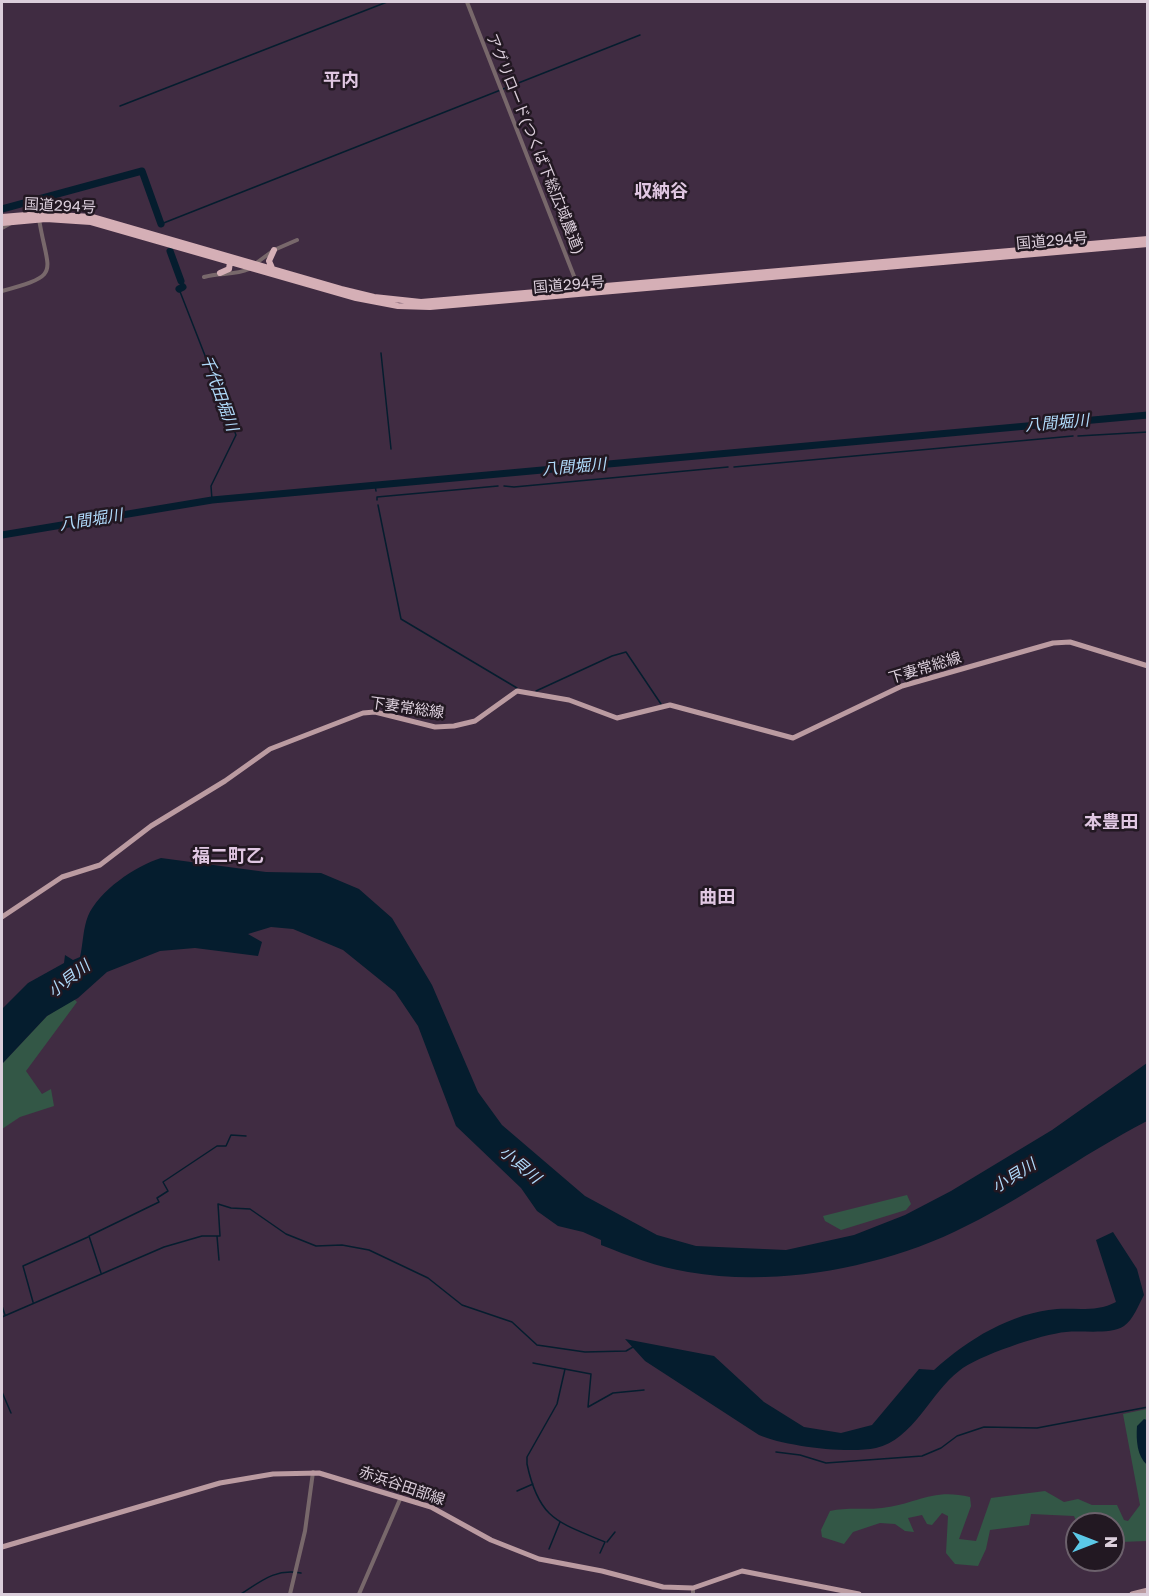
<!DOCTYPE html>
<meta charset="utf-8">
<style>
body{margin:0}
#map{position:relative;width:1149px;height:1596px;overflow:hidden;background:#402c42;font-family:"Golos Text",sans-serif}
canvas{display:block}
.frame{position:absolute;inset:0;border:3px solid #dbcedb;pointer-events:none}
.north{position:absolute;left:1065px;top:1512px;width:60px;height:60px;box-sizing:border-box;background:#221822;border:2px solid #6c616c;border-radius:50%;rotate:90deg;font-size:16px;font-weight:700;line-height:24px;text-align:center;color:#dbcedb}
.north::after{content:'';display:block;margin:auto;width:21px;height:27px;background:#5bc8e7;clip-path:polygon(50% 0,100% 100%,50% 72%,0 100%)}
</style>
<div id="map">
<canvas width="1149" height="1596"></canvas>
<div class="frame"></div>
<div class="north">N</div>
</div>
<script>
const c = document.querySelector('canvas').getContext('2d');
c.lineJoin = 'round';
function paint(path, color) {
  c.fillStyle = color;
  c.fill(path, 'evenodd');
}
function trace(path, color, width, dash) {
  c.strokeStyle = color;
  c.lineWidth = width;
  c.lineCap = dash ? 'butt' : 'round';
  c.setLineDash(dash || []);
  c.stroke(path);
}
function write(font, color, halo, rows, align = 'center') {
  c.font = font + ' "Golos Text","Noto Sans JP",sans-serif';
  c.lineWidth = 5;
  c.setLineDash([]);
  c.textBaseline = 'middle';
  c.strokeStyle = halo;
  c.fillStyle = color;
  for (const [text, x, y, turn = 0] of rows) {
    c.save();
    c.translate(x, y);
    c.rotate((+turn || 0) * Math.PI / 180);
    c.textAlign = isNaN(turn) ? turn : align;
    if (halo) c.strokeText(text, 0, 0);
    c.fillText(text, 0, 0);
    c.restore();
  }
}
paint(new Path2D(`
 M 74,999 L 77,1002 L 26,1071 L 42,1094 L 51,1089 L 54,1106 L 20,1117 L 2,1129 L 2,1064 L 47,1016 Z
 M 907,1195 L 911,1204 L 906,1210 L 841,1230 L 825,1221 L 823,1216 Z
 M 1147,1409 L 1147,1541 L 1120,1542 L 1113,1524 L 1077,1524 L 1077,1544 L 1073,1544 L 1077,1523 L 1074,1516 L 1031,1514 L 1029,1525 L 990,1530 L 986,1549 L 978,1566 L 955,1564 L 946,1553 L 948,1516 L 942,1513 L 932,1525 L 927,1524 L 922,1515 L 908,1518 L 914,1532 L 905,1531 L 895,1524 L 880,1523 L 853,1532 L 844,1544 L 822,1537 L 821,1530 L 830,1511 C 847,1507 865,1510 882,1508 C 917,1504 932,1488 970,1497 L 971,1506 L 959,1539 L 976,1541 L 991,1498 L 1045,1491 L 1064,1502 L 1078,1499 L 1092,1505 L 1117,1505 L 1124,1520 L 1128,1521 L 1140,1505 L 1123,1414 Z`), '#335746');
paint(new Path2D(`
 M 161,858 L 266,872 L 321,873 L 359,889 L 392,918 L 432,985 L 478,1092 L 502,1125 L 585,1196 L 657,1235 L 696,1246 L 786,1250 L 854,1235 L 905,1215 L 951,1191 L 1052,1130 L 1147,1063 L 1147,1121 C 1081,1155 1022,1200 954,1232 C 875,1269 773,1287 688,1272 C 657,1267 629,1256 601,1245 L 601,1240 L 583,1232 L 558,1226 L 537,1211 L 521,1188 L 456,1126 L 418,1026 L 395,992 L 343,950 L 293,929 L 271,927 L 248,934 L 262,942 L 258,956 L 195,948 L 160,951 L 107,972 L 78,998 L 47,1016 L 2,1064 L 2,1009 L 28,983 L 64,963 L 65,955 L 73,960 L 80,957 C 83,944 83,928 88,916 C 99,891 135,866 161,858 Z
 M 1113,1232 L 1137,1269 L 1144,1295 C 1139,1304 1133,1320 1124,1326 C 1110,1335 1082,1330 1066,1332 C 1042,1334 977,1356 959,1371 C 931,1392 913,1440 876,1448 C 847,1454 784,1446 759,1435 L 645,1361 L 625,1339 L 714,1356 L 764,1402 L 804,1427 L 841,1433 L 872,1425 L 919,1369 L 934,1370 C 968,1339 1011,1313 1057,1309 C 1078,1308 1097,1312 1116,1302 L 1096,1240 Z
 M 1144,1419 L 1147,1420 L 1147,1465 C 1137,1456 1136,1440 1137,1426 Z`), '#051d2e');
trace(new Path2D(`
 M 120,106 L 387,2
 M 161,224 L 640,35
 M 179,289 L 236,435 L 211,486 L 212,500
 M 381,353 L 391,449
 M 1078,436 L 1148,432
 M 734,467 L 1073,436
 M 375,485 L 376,491
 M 504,486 L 514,487 L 728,467
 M 377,500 L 377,497 L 498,486
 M 378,505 L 401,619 L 517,688
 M 536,691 L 612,656 L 626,652 L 661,704
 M 217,1236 L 220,1236 L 218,1204 L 231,1208 L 250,1209 L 286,1234 L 316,1246 L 342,1245 L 369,1250 L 428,1278 L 462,1305 L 512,1322 L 537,1345 L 585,1352 L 626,1351 L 633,1347
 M 101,1273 L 89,1236 L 159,1202 L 157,1198 L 168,1191 L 163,1182 L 217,1146 L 226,1146 L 231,1135 L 246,1136
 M 33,1302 L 23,1266 L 88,1237
 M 2,1306 L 5,1315
 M 2,1317 L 164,1247 L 202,1236 L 217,1236 L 219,1260
 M 533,1363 L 591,1374 L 588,1407 L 613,1393 L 644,1390
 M 565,1369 L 557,1404 L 527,1457 L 527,1464 C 539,1520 558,1522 605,1542 L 600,1553
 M 2,1392 L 11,1413
 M 776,1452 L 800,1455 L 826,1463 L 922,1456 L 941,1448 L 957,1436 L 984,1427 L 1037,1428 L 1148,1407
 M 517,1491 L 533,1484
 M 607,1542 L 615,1532
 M 549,1549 L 560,1522
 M 241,1594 C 261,1581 276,1568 301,1573`), '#051d2e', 1.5);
trace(new Path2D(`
 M 2,209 L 142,171 L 161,224
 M 170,251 L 181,281
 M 179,289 L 183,287
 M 2,535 L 212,500 L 1148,415`), '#051d2e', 7);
trace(new Path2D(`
 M 467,2 L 579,289
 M 2,228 L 11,223
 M 255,264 L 274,250 L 297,240
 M 204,277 C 219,272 234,276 249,269
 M 2,291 C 63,274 48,275 39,219
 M 290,1594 L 305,1531 L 313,1472
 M 359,1594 L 401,1497
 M 693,1594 L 693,1588`), '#78686b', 4);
trace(new Path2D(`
 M 2,917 L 62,877 L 100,865 L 151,826 L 225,781 L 270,749 L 363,713 L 375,712 L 435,727 L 454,726 L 475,721 L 517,691 L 569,700 L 617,718 L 670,705 L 793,738 L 902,686 L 1053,643 L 1070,642 L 1148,666
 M 2,1547 L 220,1483 L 273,1474 L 319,1473 L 431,1507 L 491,1540 L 539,1559 L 602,1571 L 663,1587 L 693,1588 L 742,1571 L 859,1594
 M 1132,1594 L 1148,1590`), '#bb9ba1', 5);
trace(new Path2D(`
 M 2,217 L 38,214 L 92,217 L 341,289 L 374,297 L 421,302 L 1148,239
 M 2,223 L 46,219 L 91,222 L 356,298 L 398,306 L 430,307 L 1148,244
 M 272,268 L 269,261 L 274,250
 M 220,273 L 229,269 L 230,262`), '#d5afb6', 6);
write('15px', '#dbcedb', '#221822', [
 ["アグリロード(つくば下総広域農道)",535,144,68],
 ["国道294号",60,206,3],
 ["国道294号",1052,241,-5],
 ["国道294号",569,285,-5],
 ["下妻常総線",925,668,-17],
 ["下妻常総線",407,708,8],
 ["赤浜谷田部線",402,1486,19]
]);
write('italic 16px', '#b0dafa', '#221822', [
 ["千代田堀川",219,393,70],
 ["八間堀川",1057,423,-5],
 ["八間堀川",574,467,-5],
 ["八間堀川",91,520,-9],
 ["小貝川",69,979,-38],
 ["小貝川",520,1165,40],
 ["小貝川",1014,1176,-32]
]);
write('bold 18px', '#e0c7e2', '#221822', [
 ["平内",341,80],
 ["収納谷",661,191],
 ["本豊田",1111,822],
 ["福二町乙",228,856],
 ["曲田",717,897]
]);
</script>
